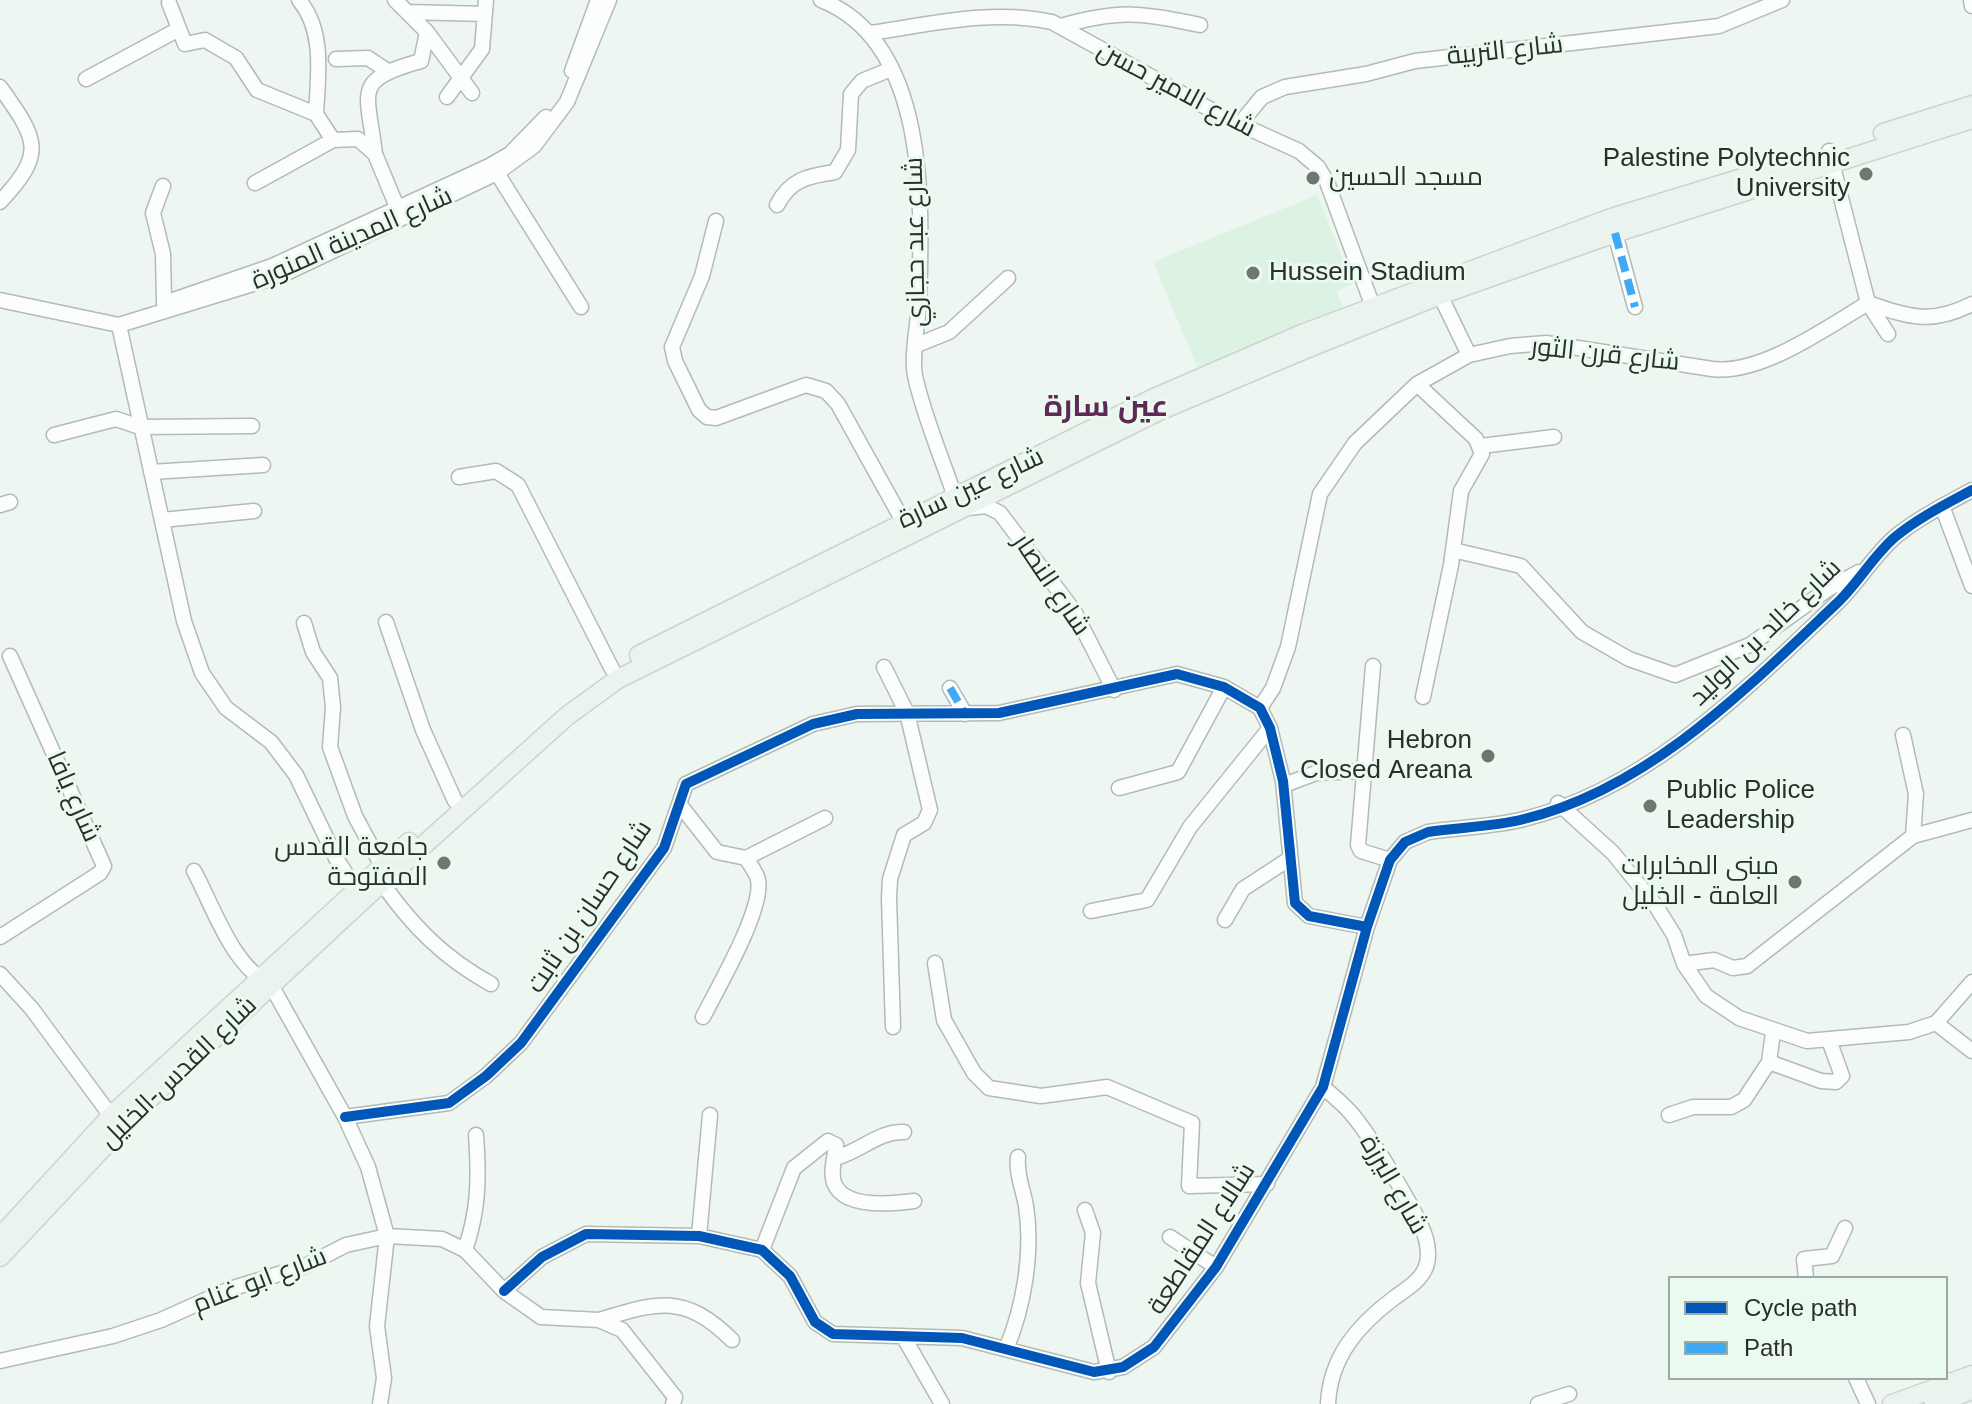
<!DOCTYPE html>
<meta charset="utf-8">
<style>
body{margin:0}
#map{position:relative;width:1972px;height:1404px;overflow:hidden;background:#eef6f1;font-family:Arial,sans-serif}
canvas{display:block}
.legend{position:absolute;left:1668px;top:1276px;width:280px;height:104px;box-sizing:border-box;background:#ebfaf0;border:2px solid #9ea9a2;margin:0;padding:10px 14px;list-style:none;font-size:24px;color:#2a2f2c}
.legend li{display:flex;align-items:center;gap:16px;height:40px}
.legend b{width:40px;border:2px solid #9ea9a2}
</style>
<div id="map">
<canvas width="1972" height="1404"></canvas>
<ul class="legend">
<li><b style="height:10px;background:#0057b8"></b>Cycle path</li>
<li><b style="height:10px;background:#3fa9f5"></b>Path</li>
</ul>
</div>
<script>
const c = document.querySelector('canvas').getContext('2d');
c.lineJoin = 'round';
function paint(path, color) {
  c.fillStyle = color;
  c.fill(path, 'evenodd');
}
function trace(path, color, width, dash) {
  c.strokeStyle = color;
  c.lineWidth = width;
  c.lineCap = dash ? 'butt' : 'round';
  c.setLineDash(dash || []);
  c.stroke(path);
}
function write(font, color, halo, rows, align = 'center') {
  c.font = font + ' Arial,Cairo,sans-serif';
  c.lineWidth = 6;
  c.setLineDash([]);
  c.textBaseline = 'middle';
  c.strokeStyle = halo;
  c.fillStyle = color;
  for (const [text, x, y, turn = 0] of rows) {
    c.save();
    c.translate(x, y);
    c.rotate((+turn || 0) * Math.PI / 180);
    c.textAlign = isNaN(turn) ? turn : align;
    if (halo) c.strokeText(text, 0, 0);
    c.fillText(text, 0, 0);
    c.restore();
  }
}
paint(new Path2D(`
 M 1317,195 L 1353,284 L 1337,291 L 1344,310 L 1198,369 L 1153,262 Z`), '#dcf3e4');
const minor = new Path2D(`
 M 299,0 C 325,31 318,75 316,114
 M 395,0 L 427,32 L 472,93
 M 821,0 C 930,43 922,208 919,304 C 918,325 911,355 915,376 C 924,417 942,458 955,497 L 968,508 L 986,506 L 1000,513 L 1074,611 L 1114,690
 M 1971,0 L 1972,6
 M 169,3 L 185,44 L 205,40 L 236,58 L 257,90 L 316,114 L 333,140
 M 409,12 L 485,14
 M 1061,26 C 1121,9 1141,13 1200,25
 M 870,33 C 932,24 991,9 1052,22 L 1224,117 L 1299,151 L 1318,167 L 1327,182 L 1376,315
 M 336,59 L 368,58 L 386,70
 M 572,71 L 598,0
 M 86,79 L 179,29
 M 0,87 C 38,140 46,153 0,202
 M 447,97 L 482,49 L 486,0
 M 1239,125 L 1262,97 L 1285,87 L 1366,74 L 1415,61 L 1719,26 L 1782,0
 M 1829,151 L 1868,303 L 1888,334
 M 375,154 C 368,91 351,80 421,61 L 427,32
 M 497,173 L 581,307
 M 255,183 L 333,140 L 358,139 L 375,154 L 397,207
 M 163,186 L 153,213 L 163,254 L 164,303
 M 777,205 C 790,180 807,176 835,172 L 848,150 L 851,94 L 862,81 L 891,69
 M 716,221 L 702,276 L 672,347 L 675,361 L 699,410 L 707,417 L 716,418 L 806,385 L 826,391 L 838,404 L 903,521
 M 1615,233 L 1635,307
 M 1440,295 L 1469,355
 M 0,300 L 119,325 L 282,275 L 497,173 L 534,146 L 567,102 L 609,0
 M 170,301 L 272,266 L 489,166 L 510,154 L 546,117
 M 119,325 L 184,621 L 202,673 L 226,708 L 271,742 L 296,775 L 336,858 L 355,888
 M 917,345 L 949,332 L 1008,278
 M 1417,384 L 1476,439 L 1482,454 L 1461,491 L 1451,565 L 1423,697
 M 54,435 L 116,419 L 140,427 L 252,426
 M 1481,446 L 1554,437
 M 151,472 L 263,465
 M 459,477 L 496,471 L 518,485 L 612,669
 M 0,505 L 10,502
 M 1942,506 L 1972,586
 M 162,520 L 254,511
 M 1453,550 L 1521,566 L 1582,632 L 1629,659 L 1675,675 L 1750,645 L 1828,589 L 1859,572
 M 386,622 L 423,730 L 455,801
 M 304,623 L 313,652 L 330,678 L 333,707 L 330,747 L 355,816 L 382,866
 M 1373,666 L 1358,845 L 1361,851 L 1390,860
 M 884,667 L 907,713 L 930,810 L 924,823 L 904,835 L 890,879 L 889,898 L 893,1027
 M 950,688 L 965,714
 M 1260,708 L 1273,688 L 1288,647 L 1320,494 L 1355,443 L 1417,384 L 1469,355 L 1510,346 L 1546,343 L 1712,369 C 1761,375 1826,328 1868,303 C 1909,317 1931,325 1972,304
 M 1903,735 L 1916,794 L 1913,836
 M 1284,785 L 1316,773 L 1362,771
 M 1119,788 L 1178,772 L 1224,687
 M 1558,803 L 1613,853 L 1656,906 L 1674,935 L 1684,964 L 1706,996 L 1739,1018 L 1807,1041 L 1909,1032 L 1936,1023 L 1972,982
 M 680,805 L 717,852 L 746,858 C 750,865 757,873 758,880 C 764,909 717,989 703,1017
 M 746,858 L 825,818
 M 194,871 C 214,908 232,966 271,985 L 345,1117 L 368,1167 L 387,1236 L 377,1326 L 384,1378 L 380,1404
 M 382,883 C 413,927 444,958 491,984
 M 1091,911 L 1147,900 L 1190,827 L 1270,728
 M 1225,920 L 1243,889 L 1289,859
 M 0,937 L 100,873 L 104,866 L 10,656
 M 935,963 L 944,1020 L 974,1073 L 989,1088 L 1041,1096 L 1107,1087 L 1192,1123 L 1189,1186 L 1267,1184
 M 1684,964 L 1714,960 L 1733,968 L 1747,966 L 1913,836 L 1972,820
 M 0,974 L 32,1009 L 111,1116
 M 1936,1023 L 1972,1051
 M 1769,1062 L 1821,1081 L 1836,1082 L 1842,1076 L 1829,1040
 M 1323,1087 C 1332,1095 1342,1103 1350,1112 C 1369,1133 1414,1207 1424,1233 C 1428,1243 1430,1259 1425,1269 C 1419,1282 1405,1290 1394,1298 C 1358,1325 1330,1357 1328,1404
 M 1669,1115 L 1693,1107 L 1731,1107 L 1744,1100 L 1769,1062 L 1773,1032
 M 345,1117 L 449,1103 L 486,1076 L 521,1043 L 664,848 L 686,784 L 813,724 L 857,714 L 999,713 L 1177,674 L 1224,687 L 1260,708 L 1270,728 L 1283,781 L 1295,903 L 1309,916 L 1367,927
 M 835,1158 C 860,1152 878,1131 904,1132
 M 1085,1210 L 1093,1233 L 1088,1283 L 1109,1372
 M 699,1236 L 710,1115
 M 1170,1237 L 1216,1267
 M 465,1250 C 479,1210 479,1177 476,1135
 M 762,1250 L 794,1168 L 828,1141 L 836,1145 C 835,1157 830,1171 834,1183 C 844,1209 892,1204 914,1201
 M 1806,1278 L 1804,1259 L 1832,1256 L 1845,1228
 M 504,1291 L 542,1257 L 586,1234 L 699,1236 L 762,1250 L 790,1276 L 815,1322 L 833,1334 L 962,1338 L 1094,1372 L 1123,1367 L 1154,1347 L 1216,1267 L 1323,1087 L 1367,927 L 1390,860 L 1405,842 L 1428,832 C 1459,827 1494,827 1524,819 C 1648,789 1745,690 1835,605 C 1857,585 1872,557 1895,537 C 1918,518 1946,504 1972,490
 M 599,1320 C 658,1302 684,1293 732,1340
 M 903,1336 L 942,1404
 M 1006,1349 C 1024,1307 1033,1252 1026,1206 C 1023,1189 1016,1174 1018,1157
 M 0,1361 L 113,1336 L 161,1320 L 230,1289 L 305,1266 L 346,1245 L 387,1236 L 442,1239 L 465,1250 L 504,1291 L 541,1317 L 599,1320 L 622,1330 L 675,1397 L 673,1404
 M 1856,1378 L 1868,1404
 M 1538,1404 L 1569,1394`);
const major = new Path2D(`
 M 1883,133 L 1972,105
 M 639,655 L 1152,399 L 1302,334 L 1611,218 L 1794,162
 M 0,1237 L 111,1116 L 409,842
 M 0,1257 L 148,1100 L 365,898 L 567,716 L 618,679 L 1159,411 L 1301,351 L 1440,295 L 1615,233 L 1972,119
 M 1892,1404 L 1972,1375
 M 1934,1404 L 1972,1390`);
trace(minor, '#b4bab6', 17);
trace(major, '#ced2d0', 21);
trace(minor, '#fcfefd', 14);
trace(major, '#ebf3ee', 18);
trace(new Path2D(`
 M 1615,233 L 1635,307
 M 950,688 L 965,714`), '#3fa9f5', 8, [16, 8]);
trace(new Path2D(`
 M 345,1117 L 449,1103 L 486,1076 L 521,1043 L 664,848 L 686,784 L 813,724 L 857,714 L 999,713 L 1177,674 L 1224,687 L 1260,708 L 1270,728 L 1283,781 L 1295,903 L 1309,916 L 1367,927
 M 504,1291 L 542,1257 L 586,1234 L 699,1236 L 762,1250 L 790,1276 L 815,1322 L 833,1334 L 962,1338 L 1094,1372 L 1123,1367 L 1154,1347 L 1216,1267 L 1323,1087 L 1367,927 L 1390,860 L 1405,842 L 1428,832 C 1459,827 1494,827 1524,819 C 1648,789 1745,690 1835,605 C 1857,585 1872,557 1895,537 C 1918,518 1946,504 1972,490`), '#0057b8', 10);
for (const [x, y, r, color] of [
 [1866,174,8,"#6f7571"],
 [1313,178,8,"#6f7571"],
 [1253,273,8,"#6f7571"],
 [1488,756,8,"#6f7571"],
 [1650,806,8,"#6f7571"],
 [444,863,8,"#6f7571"],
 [1795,882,8,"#6f7571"]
]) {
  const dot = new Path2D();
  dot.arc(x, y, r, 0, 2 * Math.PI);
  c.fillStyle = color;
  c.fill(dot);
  trace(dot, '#ebfaf0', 3);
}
write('26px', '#2a2f2c', '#ebfaf0', [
 ["شارع التربية",1505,51,-6],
 ["شارع الامير حسن",1176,90,28],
 ["شارع المدينة المنورة",352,239,-24],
 ["شارع عبد حجازي",916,242,-91],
 ["شارع قرن الثور",1605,355,6],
 ["شارع عين سارة",971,489,-25],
 ["شارع النصار",1051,585,56],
 ["شارع خالد بن الوليد",1766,633,-44],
 ["شارع يافا",73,797,66],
 ["شارع حسان بن ثابت",590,907,-56],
 ["شارع القدس-الخليل",179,1073,-44],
 ["شارع اليرزة",1393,1185,60],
 ["شالاع المقاطعة",1202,1239,-57],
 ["شارع ابو غنام",260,1281,-21]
]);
write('26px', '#2a2f2c', '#ebfaf0', [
 ["Palestine Polytechnic",1850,159],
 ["University",1850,189],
 ["مسجد الحسين",1329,178,"left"],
 ["Hussein Stadium",1269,273,"left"],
 ["Hebron",1472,741],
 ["Closed Areana",1472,771],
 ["Public Police",1666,791,"left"],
 ["Leadership",1666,821,"left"],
 ["جامعة القدس",428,848],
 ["المفتوحة",428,878],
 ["مبنى المخابرات",1779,867],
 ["العامة - الخليل",1779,897]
], 'right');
write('bold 30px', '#5f2955', '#ebfaf0', [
 ["عين سارة",1106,408]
]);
</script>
